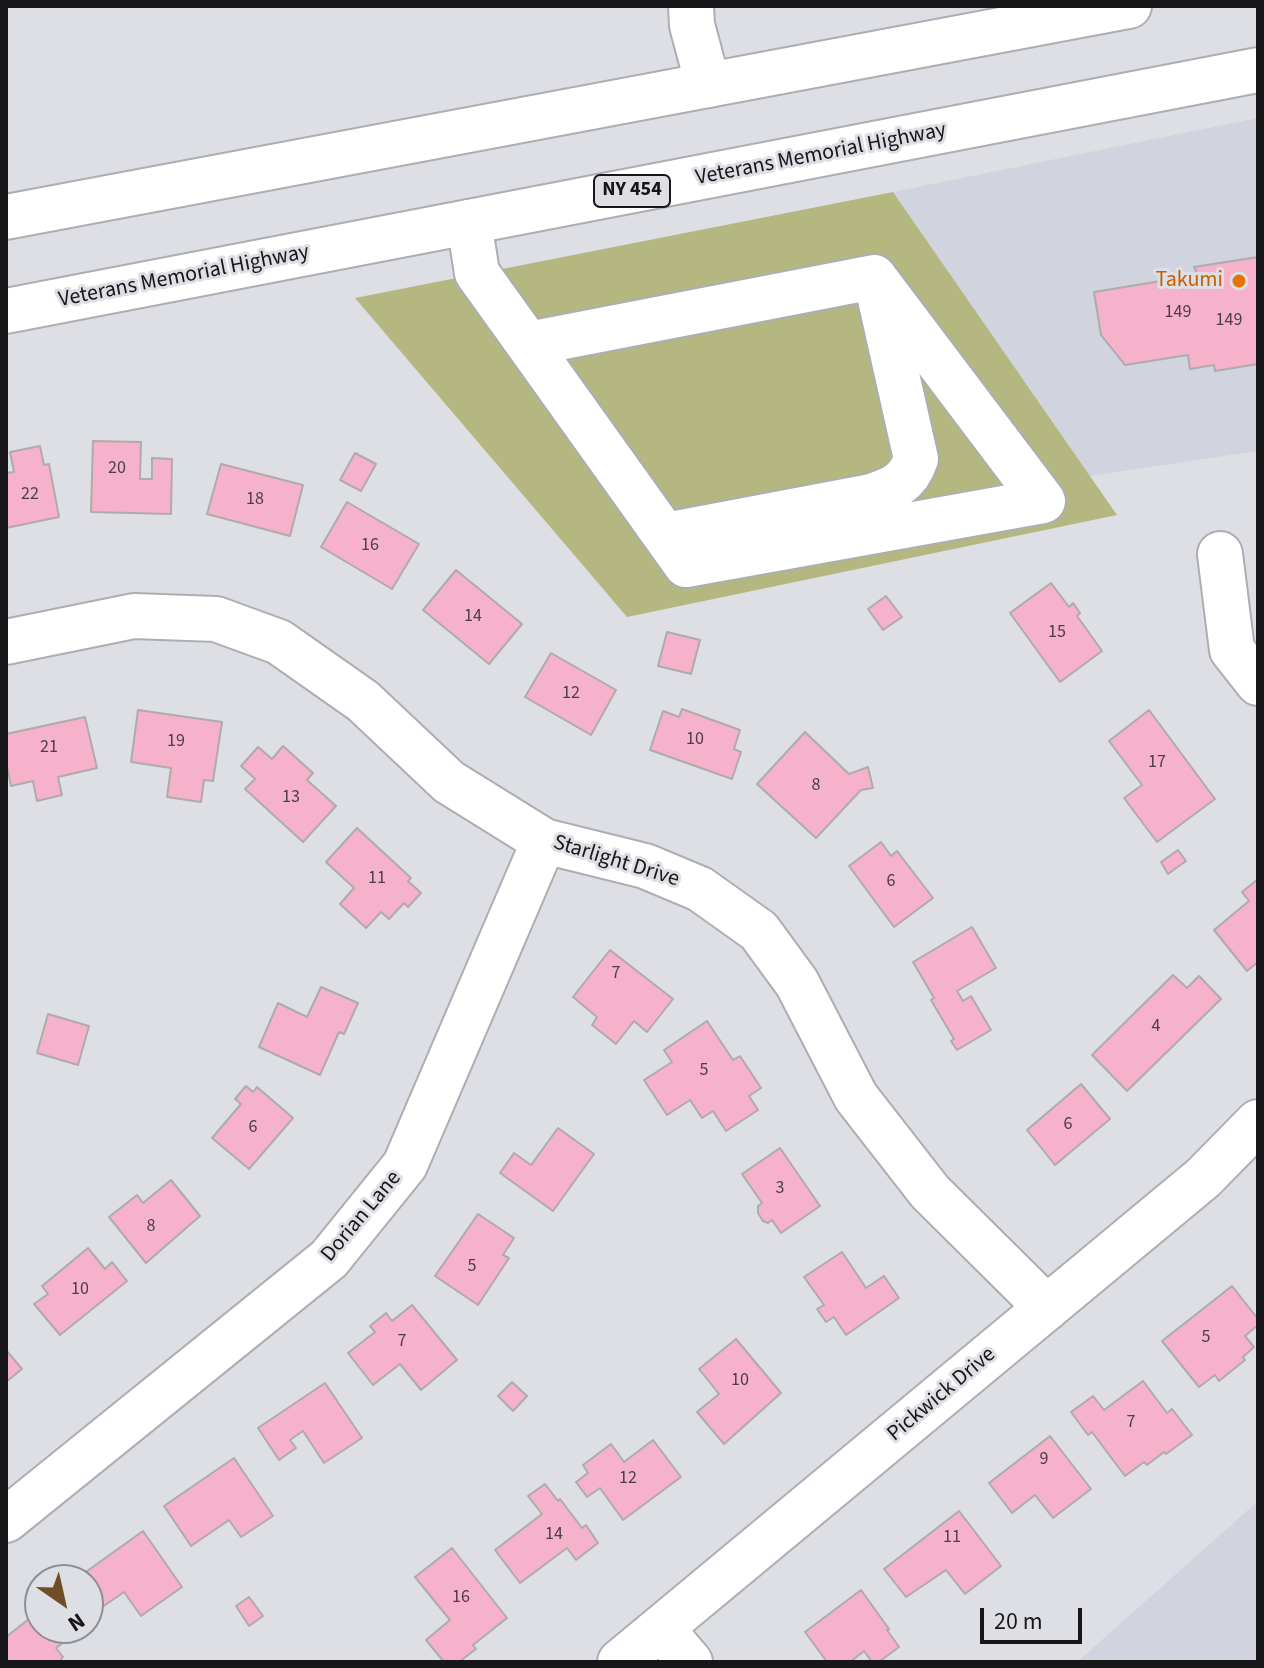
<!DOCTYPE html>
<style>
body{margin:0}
#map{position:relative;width:1264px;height:1668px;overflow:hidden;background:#dedfe4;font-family:"Source Sans 3",sans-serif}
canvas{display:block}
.frame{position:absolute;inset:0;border:8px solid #171719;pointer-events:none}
.north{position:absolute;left:24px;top:1564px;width:80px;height:80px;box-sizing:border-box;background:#dedfe4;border:2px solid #8e8f93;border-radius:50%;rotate:146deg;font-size:22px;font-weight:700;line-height:32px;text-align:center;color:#171719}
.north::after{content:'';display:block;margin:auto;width:28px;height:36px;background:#6f4e25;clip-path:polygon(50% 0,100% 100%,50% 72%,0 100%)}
.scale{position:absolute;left:980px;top:1608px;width:102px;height:36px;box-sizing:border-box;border:4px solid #171719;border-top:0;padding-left:10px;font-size:24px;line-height:28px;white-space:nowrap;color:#171719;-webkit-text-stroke:6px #dedfe4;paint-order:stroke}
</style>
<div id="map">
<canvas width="1264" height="1668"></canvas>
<div class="frame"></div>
<div class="north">N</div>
<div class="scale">20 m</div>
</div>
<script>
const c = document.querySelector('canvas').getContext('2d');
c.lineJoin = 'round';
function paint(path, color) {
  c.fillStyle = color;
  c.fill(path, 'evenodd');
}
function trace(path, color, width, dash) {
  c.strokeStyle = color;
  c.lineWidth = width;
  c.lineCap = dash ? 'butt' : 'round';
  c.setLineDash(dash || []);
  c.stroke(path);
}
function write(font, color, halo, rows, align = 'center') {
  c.font = font + ' "Source Sans 3",sans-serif';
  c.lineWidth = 6;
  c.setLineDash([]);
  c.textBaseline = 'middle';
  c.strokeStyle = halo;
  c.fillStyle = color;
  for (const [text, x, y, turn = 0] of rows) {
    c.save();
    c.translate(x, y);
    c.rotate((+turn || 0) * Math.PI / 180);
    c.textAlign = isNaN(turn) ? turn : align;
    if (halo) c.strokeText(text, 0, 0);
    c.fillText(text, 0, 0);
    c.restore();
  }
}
paint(new Path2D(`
 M 1258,118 L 1258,451 L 1090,476 L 893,192 Z
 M 1258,1501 L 1258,1662 L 1077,1662 Z`), '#d1d3df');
paint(new Path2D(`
 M 893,192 L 1117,515 L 627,617 L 355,298 Z`), '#b4b880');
const building = new Path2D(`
 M 1258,257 L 1258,364 L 1215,371 L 1214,365 L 1190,369 L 1188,355 L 1125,365 L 1101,335 L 1094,292 L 1198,275 L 1194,267 Z
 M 93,441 L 141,442 L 140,479 L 152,479 L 152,458 L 172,459 L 171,514 L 91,512 Z
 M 40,446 L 44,465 L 49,464 L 59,517 L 6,528 L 6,473 L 14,472 L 10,452 Z
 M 355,453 L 376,464 L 361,491 L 340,480 Z
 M 221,464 L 303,485 L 290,536 L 207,514 Z
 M 347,502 L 419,544 L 392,589 L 321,547 Z
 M 456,570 L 522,624 L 489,664 L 423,610 Z
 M 1051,583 L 1069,607 L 1073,603 L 1080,613 L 1077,616 L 1102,651 L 1060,682 L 1010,613 Z
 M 886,596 L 902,617 L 883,630 L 868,609 Z
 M 667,632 L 700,640 L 691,674 L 658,666 Z
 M 551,653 L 616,690 L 591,735 L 525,697 Z
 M 682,709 L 740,730 L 734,749 L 741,752 L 732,779 L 650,750 L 663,711 L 679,717 Z
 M 138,710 L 222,722 L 213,781 L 204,780 L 201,802 L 167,797 L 171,768 L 131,762 Z
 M 1149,710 L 1215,799 L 1157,842 L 1124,798 L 1142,785 L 1109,741 Z
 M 85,717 L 97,768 L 58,777 L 62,795 L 37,801 L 33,781 L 11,786 L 6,762 L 6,734 Z
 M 805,732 L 849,774 L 868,767 L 873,788 L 861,790 L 816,838 L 757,784 Z
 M 283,746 L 313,773 L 307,780 L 336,806 L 303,842 L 245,789 L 255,779 L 241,766 L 258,747 L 272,759 Z
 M 357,828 L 411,878 L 408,881 L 421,893 L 408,907 L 404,903 L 389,919 L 381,912 L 366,928 L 340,904 L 354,888 L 326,862 Z
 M 881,842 L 891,856 L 897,851 L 933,898 L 894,927 L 849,866 Z
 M 1178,850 L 1186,861 L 1168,874 L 1161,862 Z
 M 1258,879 L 1258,962 L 1247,971 L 1214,930 L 1249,901 L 1242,892 Z
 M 972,927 L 996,968 L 957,991 L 963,1001 L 971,996 L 991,1030 L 957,1050 L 951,1041 L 954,1039 L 931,1000 L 934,998 L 913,962 Z
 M 610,950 L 673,999 L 647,1032 L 634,1021 L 616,1044 L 592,1025 L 597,1017 L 573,997 Z
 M 1173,975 L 1187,988 L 1199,976 L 1221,999 L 1127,1091 L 1092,1055 Z
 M 321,987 L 358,1003 L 344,1034 L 339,1032 L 320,1075 L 259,1047 L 278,1003 L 307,1017 Z
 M 48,1014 L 89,1026 L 78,1065 L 37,1053 Z
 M 707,1021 L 733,1060 L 740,1056 L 761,1088 L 749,1096 L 758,1110 L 726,1131 L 713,1111 L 702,1118 L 690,1100 L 667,1115 L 644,1080 L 672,1062 L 664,1050 Z
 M 1081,1084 L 1110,1119 L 1055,1165 L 1027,1130 Z
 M 246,1086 L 253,1092 L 257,1087 L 293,1118 L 249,1169 L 212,1138 L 241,1104 L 235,1099 Z
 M 558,1128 L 594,1154 L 553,1211 L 500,1173 L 514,1153 L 531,1165 Z
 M 780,1148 L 820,1206 L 781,1233 L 772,1220 L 768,1223 L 763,1221 L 758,1213 L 758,1206 L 762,1203 L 742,1174 Z
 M 171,1180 L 200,1216 L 146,1263 L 109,1217 L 137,1195 L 143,1203 Z
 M 478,1214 L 514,1238 L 503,1255 L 509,1258 L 478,1305 L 435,1276 Z
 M 88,1248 L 105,1269 L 112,1262 L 127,1281 L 60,1335 L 34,1304 L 48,1294 L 42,1286 Z
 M 842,1252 L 866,1288 L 884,1276 L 899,1298 L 846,1335 L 834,1317 L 826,1322 L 817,1309 L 824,1305 L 804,1277 Z
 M 1232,1286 L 1258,1319 L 1258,1325 L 1245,1336 L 1254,1347 L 1243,1357 L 1245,1360 L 1219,1381 L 1215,1375 L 1199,1387 L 1162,1341 Z
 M 412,1305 L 457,1360 L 421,1390 L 400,1364 L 373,1385 L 348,1353 L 375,1332 L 370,1326 L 386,1313 L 392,1321 Z
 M 736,1339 L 781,1393 L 724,1444 L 697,1412 L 719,1394 L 699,1369 Z
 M 6,1350 L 22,1369 L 6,1382 Z
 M 1143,1381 L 1167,1413 L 1172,1409 L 1192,1435 L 1166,1454 L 1164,1452 L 1147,1465 L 1144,1462 L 1125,1476 L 1092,1432 L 1088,1435 L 1071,1412 L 1093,1396 L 1104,1410 Z
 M 512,1382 L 527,1396 L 513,1411 L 498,1396 Z
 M 325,1383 L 362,1438 L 324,1463 L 303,1431 L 290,1440 L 296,1448 L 279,1460 L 258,1428 Z
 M 1050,1436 L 1091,1489 L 1053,1518 L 1035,1495 L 1012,1513 L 989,1483 Z
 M 653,1440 L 681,1477 L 623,1520 L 600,1488 L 587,1497 L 576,1482 L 588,1473 L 583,1465 L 611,1444 L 624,1462 Z
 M 234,1458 L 273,1516 L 241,1537 L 229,1520 L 191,1546 L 164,1506 Z
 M 545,1484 L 558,1501 L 560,1499 L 582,1528 L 586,1525 L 598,1543 L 576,1560 L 567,1548 L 520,1583 L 495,1550 L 542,1514 L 528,1496 Z
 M 959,1511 L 1001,1566 L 965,1594 L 946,1570 L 906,1597 L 884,1569 Z
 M 143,1531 L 182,1587 L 141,1616 L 124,1592 L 98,1610 L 88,1595 L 88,1580 L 76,1579 Z
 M 452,1548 L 507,1618 L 473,1645 L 476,1649 L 459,1662 L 444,1662 L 426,1640 L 450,1620 L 415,1577 Z
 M 861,1590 L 889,1629 L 887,1630 L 899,1647 L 879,1662 L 872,1662 L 864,1651 L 850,1662 L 827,1662 L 805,1632 Z
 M 249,1597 L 263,1616 L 249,1626 L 236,1606 Z
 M 39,1611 L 40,1628 L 53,1628 L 64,1642 L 56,1648 L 63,1657 L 59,1662 L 6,1662 L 6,1637 Z`);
paint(building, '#f5b2ca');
trace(building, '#afaaab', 2);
const minor = new Path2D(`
 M 691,6 L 692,25 L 708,85
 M 469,222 L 477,273 L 528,344 L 874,277 L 1043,501 L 686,565 L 528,344
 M 665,535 L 871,496 C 893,489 908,483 916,459 L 878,290
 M 1220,554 L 1232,650 L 1258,683
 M 6,642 L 134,616 L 216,619 L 279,642 L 363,701 L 449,782 L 544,841 L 645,866 L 700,889 L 759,931 L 797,983 L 856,1097 L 930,1192 L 1047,1308
 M 6,1520 L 329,1259 L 405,1165 L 544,841
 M 661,1628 L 690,1662
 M 620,1662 L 1203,1178 L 1258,1122`);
const major = new Path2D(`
 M 6,217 L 1129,6
 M 6,311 L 1258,70`);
trace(minor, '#adaeb3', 48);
trace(major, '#adaeb3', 48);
trace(minor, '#fff', 44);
trace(major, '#fff', 44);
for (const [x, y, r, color] of [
 [1239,281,8,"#e8710a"]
]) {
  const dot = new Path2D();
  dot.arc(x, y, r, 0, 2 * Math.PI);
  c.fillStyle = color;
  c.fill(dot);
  trace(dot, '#dedfe4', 3);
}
write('18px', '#4e3e45', null, [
 ["149",1178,313],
 ["149",1229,321],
 ["20",117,469],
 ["22",30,495],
 ["18",255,500],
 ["16",370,546],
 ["14",473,617],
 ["15",1057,633],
 ["12",571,694],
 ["10",695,740],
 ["19",176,742],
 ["21",49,748],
 ["17",1157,763],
 ["8",816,786],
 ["13",291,798],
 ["11",377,879],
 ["6",891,882],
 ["7",616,974],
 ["4",1156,1027],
 ["5",704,1071],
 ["6",1068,1125],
 ["6",253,1128],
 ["3",780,1189],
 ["8",151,1227],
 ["5",472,1267],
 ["10",80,1290],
 ["5",1206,1338],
 ["7",402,1342],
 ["10",740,1381],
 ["7",1131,1423],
 ["9",1044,1460],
 ["12",628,1479],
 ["14",554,1535],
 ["11",952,1538],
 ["16",461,1598]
]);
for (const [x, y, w] of [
 [632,191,76]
]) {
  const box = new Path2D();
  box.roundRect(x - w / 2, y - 16, w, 32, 6);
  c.fillStyle = '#dedfe4';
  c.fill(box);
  trace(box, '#171719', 2);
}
write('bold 20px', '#171719', null, [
 ["NY 454",632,191]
]);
write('22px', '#171719', '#dedfe4', [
 ["Veterans Memorial Highway",821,155,-11],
 ["Veterans Memorial Highway",184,277,-11],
 ["Starlight Drive",616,862,17],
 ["Dorian Lane",362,1217,-50],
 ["Pickwick Drive",942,1395,-40]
]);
write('22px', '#c56008', '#dedfe4', [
 ["Takumi",1223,281]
], 'right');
</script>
